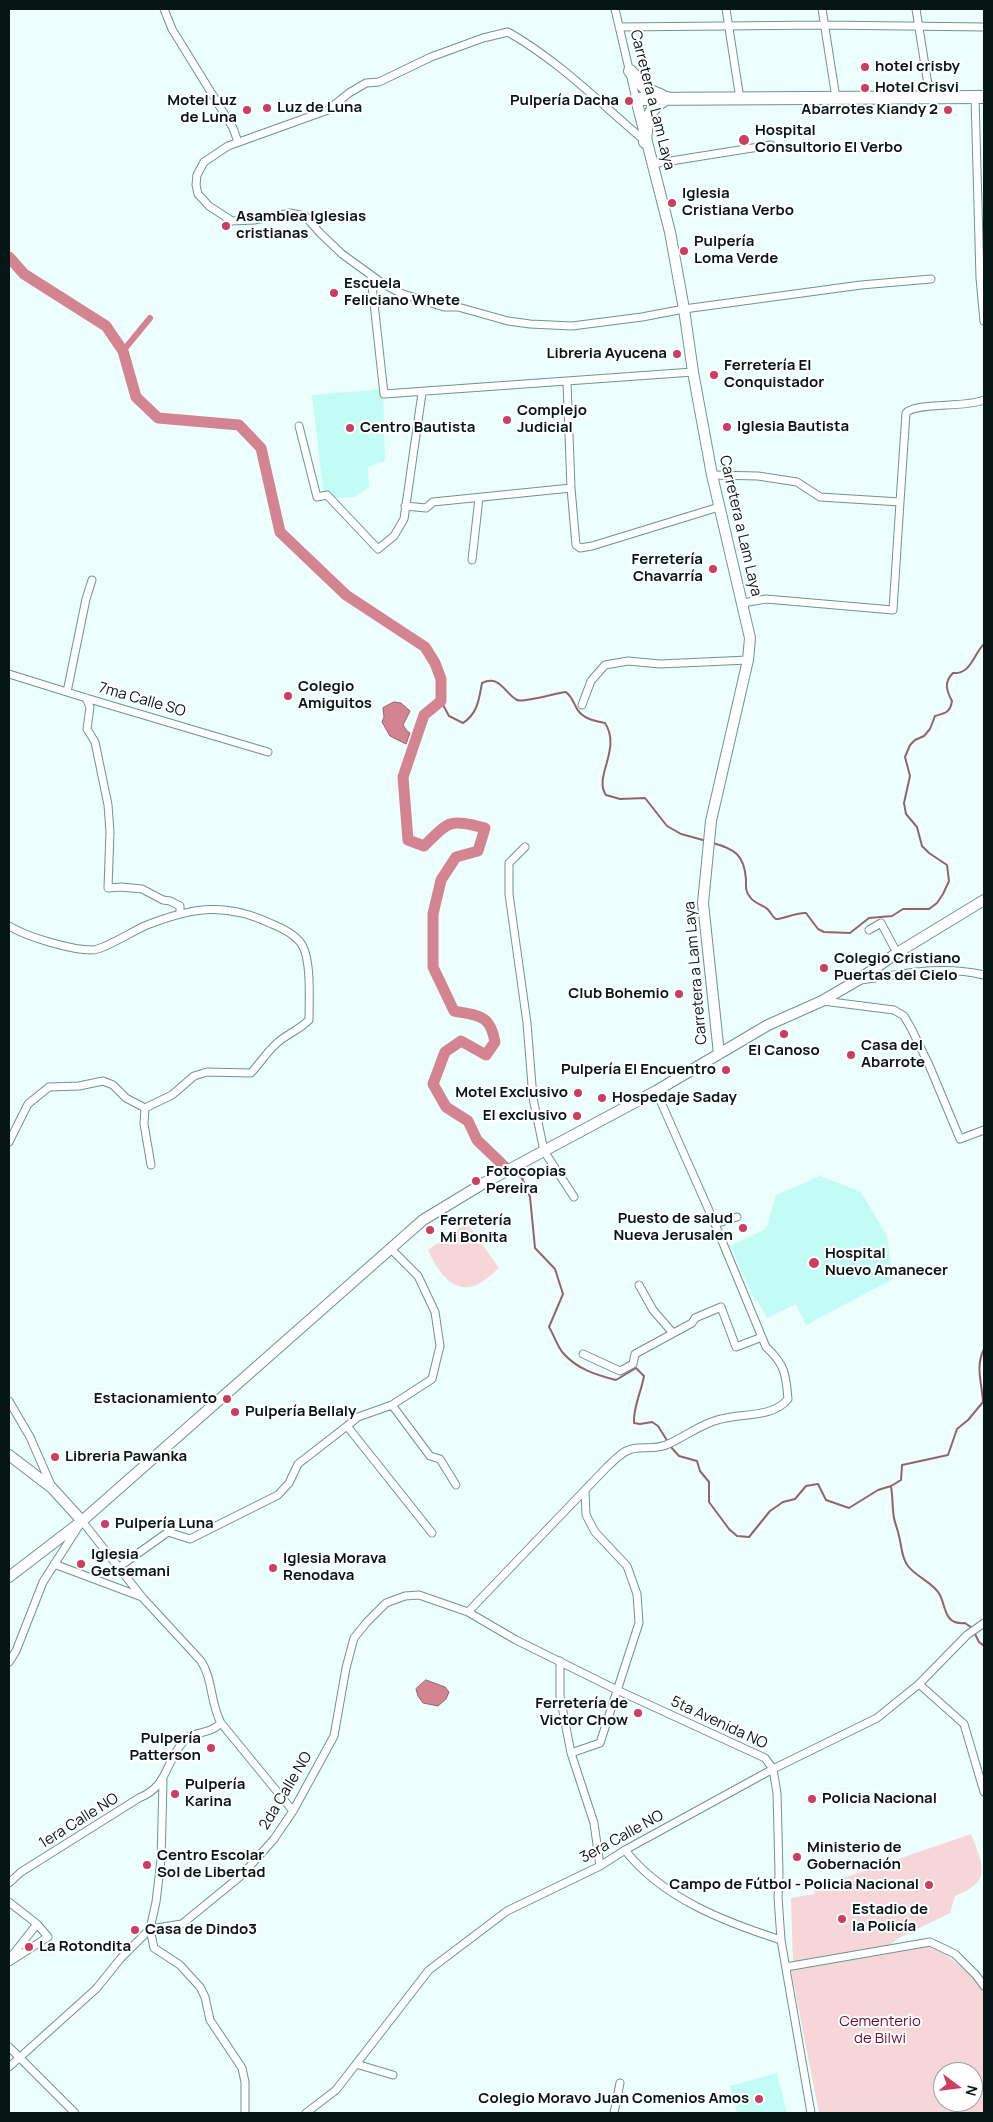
<!DOCTYPE html>
<meta charset="utf-8">
<style>
body{margin:0}
#map{position:relative;width:993px;height:2122px;overflow:hidden;background:#ecfffc;font-family:Manrope,sans-serif}
canvas{display:block}
.frame{position:absolute;inset:0;border:10px solid #051614;pointer-events:none}
.north{position:absolute;left:933px;top:2062px;width:50px;height:50px;box-sizing:border-box;background:#fff;border:1px solid #9ba2a1;border-radius:50%;rotate:105deg;font-size:14px;font-weight:700;line-height:20px;text-align:center;color:#051614}
.north::after{content:'';display:block;margin:auto;width:18px;height:22px;background:#cc3d60;clip-path:polygon(50% 0,100% 100%,50% 72%,0 100%)}
</style>
<div id="map">
<canvas width="993" height="2122"></canvas>
<div class="frame"></div>
<div class="north">N</div>
</div>
<script>
const c = document.querySelector('canvas').getContext('2d');
c.lineJoin = 'round';
function paint(path, color) {
  c.fillStyle = color;
  c.fill(path, 'evenodd');
}
function trace(path, color, width, dash) {
  c.strokeStyle = color;
  c.lineWidth = width;
  c.lineCap = dash ? 'butt' : 'round';
  c.setLineDash(dash || []);
  c.stroke(path);
}
function write(font, color, halo, rows, align = 'center') {
  c.font = font + ' Manrope,sans-serif';
  c.lineWidth = 4;
  c.setLineDash([]);
  c.textBaseline = 'middle';
  c.strokeStyle = halo;
  c.fillStyle = color;
  for (const [text, x, y, turn = 0] of rows) {
    c.save();
    c.translate(x, y);
    c.rotate((+turn || 0) * Math.PI / 180);
    c.textAlign = isNaN(turn) ? turn : align;
    if (halo) c.strokeText(text, 0, 0);
    c.fillText(text, 0, 0);
    c.restore();
  }
}
paint(new Path2D(`
 M 383,389 L 385,461 L 368,467 L 369,487 L 354,497 L 324,498 L 312,395 Z
 M 820,1176 L 861,1192 L 887,1236 L 893,1279 L 806,1325 L 796,1304 L 767,1318 L 757,1300 L 755,1301 L 730,1246 L 766,1229 L 776,1195 Z
 M 777,2073 L 787,2113 L 737,2113 L 730,2086 Z`), '#c2fcf4');
paint(new Path2D(`
 M 467,1223 L 499,1268 C 491,1275 480,1286 469,1287 C 448,1290 435,1265 428,1250 Z
 M 971,1834 C 983,1866 993,1881 955,1896 L 950,1913 L 897,1939 L 888,1947 L 793,1963 L 791,1898 L 815,1894 L 814,1888 Z
 M 929,1945 C 952,1957 968,1971 984,1991 L 984,2113 L 819,2113 L 791,1970 ZM 943,2072 L 973,2072 L 973,2102 L 943,2102 Z`), '#f6d6d9');
const water = new Path2D(`
 M 394,702 L 401,703 L 410,711 L 403,725 L 407,731 L 410,733 L 406,744 L 390,736 L 382,722 L 384,717 L 383,708 Z
 M 426,1680 L 445,1687 L 449,1692 L 446,1699 L 438,1706 L 423,1703 L 418,1696 L 416,1689 Z`);
paint(water, '#d48490');
trace(water, '#96636b', 1);
trace(new Path2D(`
 M 441,701 L 449,716 L 463,723 C 478,713 479,699 482,683 C 500,674 505,694 517,700 C 523,703 556,693 566,692 C 573,698 573,702 577,709 C 583,719 595,721 605,723 C 622,749 593,777 606,795 L 620,799 L 645,798 L 667,826 L 681,834 L 703,840
 M 713,843 C 735,849 744,855 746,879 C 746,886 745,891 750,897 C 754,903 760,904 766,908 C 770,910 772,917 776,919 C 780,920 797,912 806,913 L 818,929 L 824,932 L 850,933 L 869,918 L 892,916 L 903,909 L 929,909 L 937,903 L 943,894 L 949,881 L 947,865 L 929,853 L 922,846 L 917,827 L 906,814 L 904,803 L 910,776 L 905,757 L 910,745 L 915,740 L 924,736 L 930,729 L 935,716 C 945,713 950,713 952,701 C 946,690 944,682 953,673 C 971,675 974,653 984,644
 M 514,1173 L 522,1178 L 530,1197 L 535,1248 L 555,1269 L 563,1294 L 549,1327 C 554,1335 557,1346 563,1353 C 577,1369 596,1375 616,1380 L 636,1368 L 644,1376 C 641,1393 633,1407 634,1423 L 640,1424 L 652,1422 L 658,1426 L 668,1442
 M 670,1446 L 679,1456 L 697,1461 L 700,1471 L 709,1482 L 709,1502 L 729,1529 L 737,1536 L 749,1537 L 770,1511 L 783,1502 L 795,1499 L 806,1486 L 818,1484 L 826,1500 L 849,1508 L 878,1490 L 891,1486 L 901,1480 L 902,1465 L 948,1455 L 957,1429 L 968,1420 L 983,1402 C 982,1383 975,1367 984,1349
 M 891,1487 C 893,1497 892,1507 894,1518 C 895,1524 898,1530 899,1536 C 902,1547 901,1557 908,1566 C 916,1577 934,1583 940,1595 C 946,1607 944,1625 965,1623 L 972,1628
 M 974,1632 L 979,1642 L 984,1646`), '#96636b', 2);
trace(new Path2D(`
 M 123,351 L 150,318`), '#d48490', 6);
trace(new Path2D(`
 M 9,257 L 24,274 L 106,326 L 123,351 L 136,397 L 158,418 L 239,425 L 261,448 L 280,532 L 346,595 L 425,647 L 435,663 L 441,679 L 441,701 L 424,715 L 403,777 L 408,840 L 424,846 C 450,820 449,819 485,828 L 478,851 L 456,857 L 441,880 L 433,914 L 433,967 L 454,1011 C 479,1016 490,1014 495,1042 L 486,1055 L 461,1041 L 445,1052 L 433,1084 L 446,1107 L 468,1121 L 477,1140 L 504,1166`), '#d48490', 11);
const street = new Path2D(`
 M 164,9 L 172,29 L 233,128 L 238,142
 M 615,9 L 636,99
 M 726,9 L 740,99
 M 822,9 L 836,98
 M 916,9 L 930,97
 M 619,27 L 825,25 L 984,27
 M 975,97 L 980,278 L 984,321
 M 645,141 C 601,104 559,61 508,32 L 483,38 L 431,57 L 379,82 L 366,83 L 349,93 L 328,110 L 228,146 L 204,162 L 197,175 L 196,185 L 198,194 L 209,206 L 232,221 L 254,220 L 290,213 L 305,216 L 320,233 L 342,254 L 382,283 L 400,293 L 444,307 L 458,307 L 508,321 L 530,324 L 572,326 L 642,317 L 684,309 L 861,285 L 931,279
 M 652,164 L 771,145
 M 371,276 L 384,394 L 693,372
 M 567,382 L 571,488 L 576,545 L 580,548 L 592,546 L 719,507
 M 299,426 L 317,497 L 327,495 L 378,549 L 394,536 L 404,519 L 422,393
 M 712,475 L 758,476 L 797,482 L 820,497 L 900,502 L 906,413 C 915,402 966,408 984,400
 M 405,506 L 426,508 L 433,502 L 571,488
 M 472,560 L 479,498
 M 743,603 L 766,599 L 893,610 L 900,502
 M 9,674 L 86,698 L 268,752
 M 67,692 L 86,599 L 92,580
 M 86,698 L 90,707 L 87,729 L 95,742 L 108,805 L 110,832 L 108,888 L 121,887 L 142,889 L 163,900 L 170,901 L 180,906 L 180,914
 M 582,705 L 591,681 L 605,665 L 628,661 L 660,664 L 748,660
 M 525,847 L 509,863 L 509,894 L 527,1023 L 533,1098 L 544,1151 L 574,1197
 M 9,926 C 27,937 71,950 92,950 C 104,950 134,930 147,925 C 193,907 226,902 272,924 C 282,928 293,933 300,942 C 312,956 309,1001 309,1020 C 299,1030 287,1034 277,1043 C 267,1052 260,1063 251,1073 L 207,1072 L 194,1076 L 172,1095 L 145,1108
 M 869,930 L 881,923 L 897,953
 M 861,980 C 903,974 941,965 984,975
 M 823,1001 L 894,1010 L 904,1016 L 911,1028 L 929,1065 L 960,1139 L 984,1130
 M 9,1142 L 28,1104 L 49,1087 L 79,1086 L 103,1081 L 113,1085 L 126,1098 L 145,1108 L 144,1124 L 151,1165
 M 715,1224 L 737,1217
 M 639,1285 L 653,1310 L 672,1332
 M 583,1354 L 620,1371 L 633,1364 L 635,1354 L 692,1323 L 695,1318 L 721,1307 L 736,1347 L 762,1337
 M 9,1401 L 30,1437 L 51,1485
 M 392,1405 L 430,1456 L 440,1459 L 456,1485
 M 347,1426 L 432,1533
 M 54,1564 L 142,1597
 M 119,1567 L 168,1532 L 190,1539 L 278,1495 L 289,1483 L 298,1464 L 347,1426 L 358,1417 L 392,1405 L 432,1379 L 440,1346 L 435,1312 L 418,1276 L 390,1248
 M 468,1612 L 607,1467 C 614,1461 622,1451 632,1449 C 643,1446 653,1450 666,1445 C 684,1438 701,1423 721,1419 C 743,1413 773,1418 788,1399 C 786,1375 785,1364 766,1347 L 715,1224 L 656,1091
 M 560,1661 L 560,1696 L 571,1753 L 594,1823 L 600,1866
 M 9,1662 L 16,1651 L 43,1582 L 82,1521 L 142,1597 L 201,1661 C 213,1679 210,1703 221,1723 L 293,1811
 M 919,1684 L 964,1724 L 984,1792
 M 571,1753 L 600,1743 L 639,1623 L 637,1594 L 627,1566 L 595,1532 L 586,1515 L 585,1491
 M 163,1781 L 161,1860 L 156,1902 L 150,1929 L 154,1948 L 180,1965 L 200,1987 L 205,1997 L 210,2020 L 242,2068 L 245,2082 L 245,2113
 M 625,1850 C 662,1898 725,1922 781,1940
 M 9,1883 L 21,1872 L 139,1798 C 169,1786 165,1761 184,1741 C 193,1730 208,1736 221,1723
 M 9,1902 L 37,1924 L 48,1937 L 9,1962
 M 11,1957 L 37,1924
 M 786,1967 L 930,1942 L 955,1954 L 976,1975 L 984,1986
 M 9,2047 L 75,2113
 M 356,2064 L 393,2075
 M 9,2067 L 96,1989 L 121,1958 L 150,1929 L 182,1924 L 242,1875 L 274,1839 L 293,1811 L 334,1736 L 346,1668 L 354,1638 L 367,1622 L 386,1603 L 405,1596 L 419,1595 L 468,1612 L 516,1640 L 617,1690 L 765,1758 L 773,1769 L 777,1793 L 779,1873 L 778,1897 L 781,1940 L 811,2113
 M 306,2113 L 336,2090 L 429,1970 L 507,1911 L 600,1866 L 625,1850 L 773,1769 L 877,1718 L 919,1684 L 967,1635 L 984,1623
 M 614,2113 L 620,2083`);
const secondary = new Path2D(`
 M 636,99 L 670,232 L 684,309 L 693,372 L 712,475 L 750,638 L 748,660 L 711,821 L 703,903 L 719,1054
 M 9,1455 L 52,1488 L 82,1521
 M 9,1577 L 82,1521 L 423,1220 L 484,1183 L 656,1091 L 768,1025 L 822,1001 L 858,980 L 897,953 L 984,900`);
const highway = new Path2D(`
 M 630,71 L 646,89 L 662,96
 M 636,99 L 984,97
 M 645,142 C 647,119 646,111 667,98`);
trace(street, '#699690', 9);
trace(secondary, '#699690', 12);
trace(highway, '#699690', 14);
trace(street, '#fff', 7);
trace(secondary, '#fff', 10);
trace(highway, '#fff', 12);
for (const [x, y, r, color] of [
 [865,67,5,"#cc3d60"],
 [865,88,5,"#cc3d60"],
 [629,101,5,"#cc3d60"],
 [267,108,5,"#cc3d60"],
 [247,110,5,"#cc3d60"],
 [948,110,5,"#cc3d60"],
 [744,140,6,"#cc3d60"],
 [672,203,5,"#cc3d60"],
 [226,226,5,"#cc3d60"],
 [684,251,5,"#cc3d60"],
 [334,293,5,"#cc3d60"],
 [677,354,5,"#cc3d60"],
 [714,375,5,"#cc3d60"],
 [507,420,5,"#cc3d60"],
 [727,427,5,"#cc3d60"],
 [350,428,5,"#cc3d60"],
 [713,569,5,"#cc3d60"],
 [288,696,5,"#cc3d60"],
 [824,968,5,"#cc3d60"],
 [679,994,5,"#cc3d60"],
 [784,1034,5,"#cc3d60"],
 [851,1055,5,"#cc3d60"],
 [726,1070,5,"#cc3d60"],
 [578,1093,5,"#cc3d60"],
 [602,1098,5,"#cc3d60"],
 [577,1116,5,"#cc3d60"],
 [476,1181,5,"#cc3d60"],
 [743,1228,5,"#cc3d60"],
 [430,1230,5,"#cc3d60"],
 [814,1263,6,"#cc3d60"],
 [227,1399,5,"#cc3d60"],
 [235,1412,5,"#cc3d60"],
 [55,1457,5,"#cc3d60"],
 [105,1524,5,"#cc3d60"],
 [81,1564,5,"#cc3d60"],
 [273,1568,5,"#cc3d60"],
 [638,1713,5,"#cc3d60"],
 [211,1748,5,"#cc3d60"],
 [175,1794,5,"#cc3d60"],
 [812,1799,5,"#cc3d60"],
 [797,1857,5,"#cc3d60"],
 [147,1865,5,"#cc3d60"],
 [929,1885,5,"#cc3d60"],
 [842,1919,5,"#cc3d60"],
 [135,1930,5,"#cc3d60"],
 [29,1947,5,"#cc3d60"],
 [759,2099,5,"#cc3d60"]
]) {
  const dot = new Path2D();
  dot.arc(x, y, r, 0, 2 * Math.PI);
  c.fillStyle = color;
  c.fill(dot);
  trace(dot, '#fff', 2);
}
write('bold 15px', '#051614', '#fff', [
 ["hotel crisby",875,67],
 ["Hotel Crisvi",875,88],
 ["Motel Luz",237,101,"right"],
 ["de Luna",237,118,"right"],
 ["Pulpería Dacha",619,101,"right"],
 ["Luz de Luna",277,108],
 ["Abarrotes Kiandy 2",938,110,"right"],
 ["Hospital",755,131],
 ["Consultorio El Verbo",755,148],
 ["Iglesia",682,194],
 ["Cristiana Verbo",682,211],
 ["Asamblea Iglesias",236,217],
 ["cristianas",236,234],
 ["Pulpería",694,242],
 ["Loma Verde",694,259],
 ["Escuela",344,284],
 ["Feliciano Whete",344,301],
 ["Libreria Ayucena",667,354,"right"],
 ["Ferretería El",724,366],
 ["Conquistador",724,383],
 ["Complejo",517,411],
 ["Judicial",517,428],
 ["Iglesia Bautista",737,427],
 ["Centro Bautista",360,428],
 ["Ferretería",703,560,"right"],
 ["Chavarría",703,577,"right"],
 ["Colegio",298,687],
 ["Amiguitos",298,704],
 ["Colegio Cristiano",834,959],
 ["Puertas del Cielo",834,976],
 ["Club Bohemio",669,994,"right"],
 ["Casa del",861,1046],
 ["Abarrote",861,1063],
 ["El Canoso",784,1051,"center"],
 ["Pulpería El Encuentro",716,1070,"right"],
 ["Motel Exclusivo",568,1093,"right"],
 ["Hospedaje Saday",612,1098],
 ["El exclusivo",567,1116,"right"],
 ["Fotocopias",486,1172],
 ["Pereira",486,1189],
 ["Puesto de salud",733,1219,"right"],
 ["Nueva Jerusalen",733,1236,"right"],
 ["Ferretería",440,1221],
 ["Mi Bonita",440,1238],
 ["Hospital",825,1254],
 ["Nuevo Amanecer",825,1271],
 ["Estacionamiento",217,1399,"right"],
 ["Pulpería Bellaly",245,1412],
 ["Libreria Pawanka",65,1457],
 ["Pulpería Luna",115,1524],
 ["Iglesia",91,1555],
 ["Getsemani",91,1572],
 ["Iglesia Morava",283,1559],
 ["Renodava",283,1576],
 ["Ferretería de",628,1704,"right"],
 ["Victor Chow",628,1721,"right"],
 ["Pulpería",201,1739,"right"],
 ["Patterson",201,1756,"right"],
 ["Pulpería",185,1785],
 ["Karina",185,1802],
 ["Policia Nacional",822,1799],
 ["Ministerio de",807,1848],
 ["Gobernación",807,1865],
 ["Centro Escolar",157,1856],
 ["Sol de Libertad",157,1873],
 ["Campo de Fútbol - Policia Nacional",919,1885,"right"],
 ["Estadio de",852,1910],
 ["la Policía",852,1927],
 ["Casa de Dindo3",145,1930],
 ["La Rotondita",39,1947],
 ["Colegio Moravo Juan Comenios Amos",749,2099,"right"]
], 'left');
write('15px', '#051614', '#fff', [
 ["Carretera a Lam Laya",652,100,76],
 ["Carretera a Lam Laya",740,526,77],
 ["7ma Calle SO",142,700,16],
 ["Carretera a Lam Laya",696,973,-95],
 ["5ta Avenida NO",719,1723,25],
 ["2da Calle NO",286,1791,-59],
 ["1era Calle NO",79,1821,-32],
 ["3era Calle NO",622,1837,-29]
]);
write('15px', '#6e0d2b', '#fff', [
 ["Cementerio",880,2022],
 ["de Bilwi",880,2039]
]);
</script>
